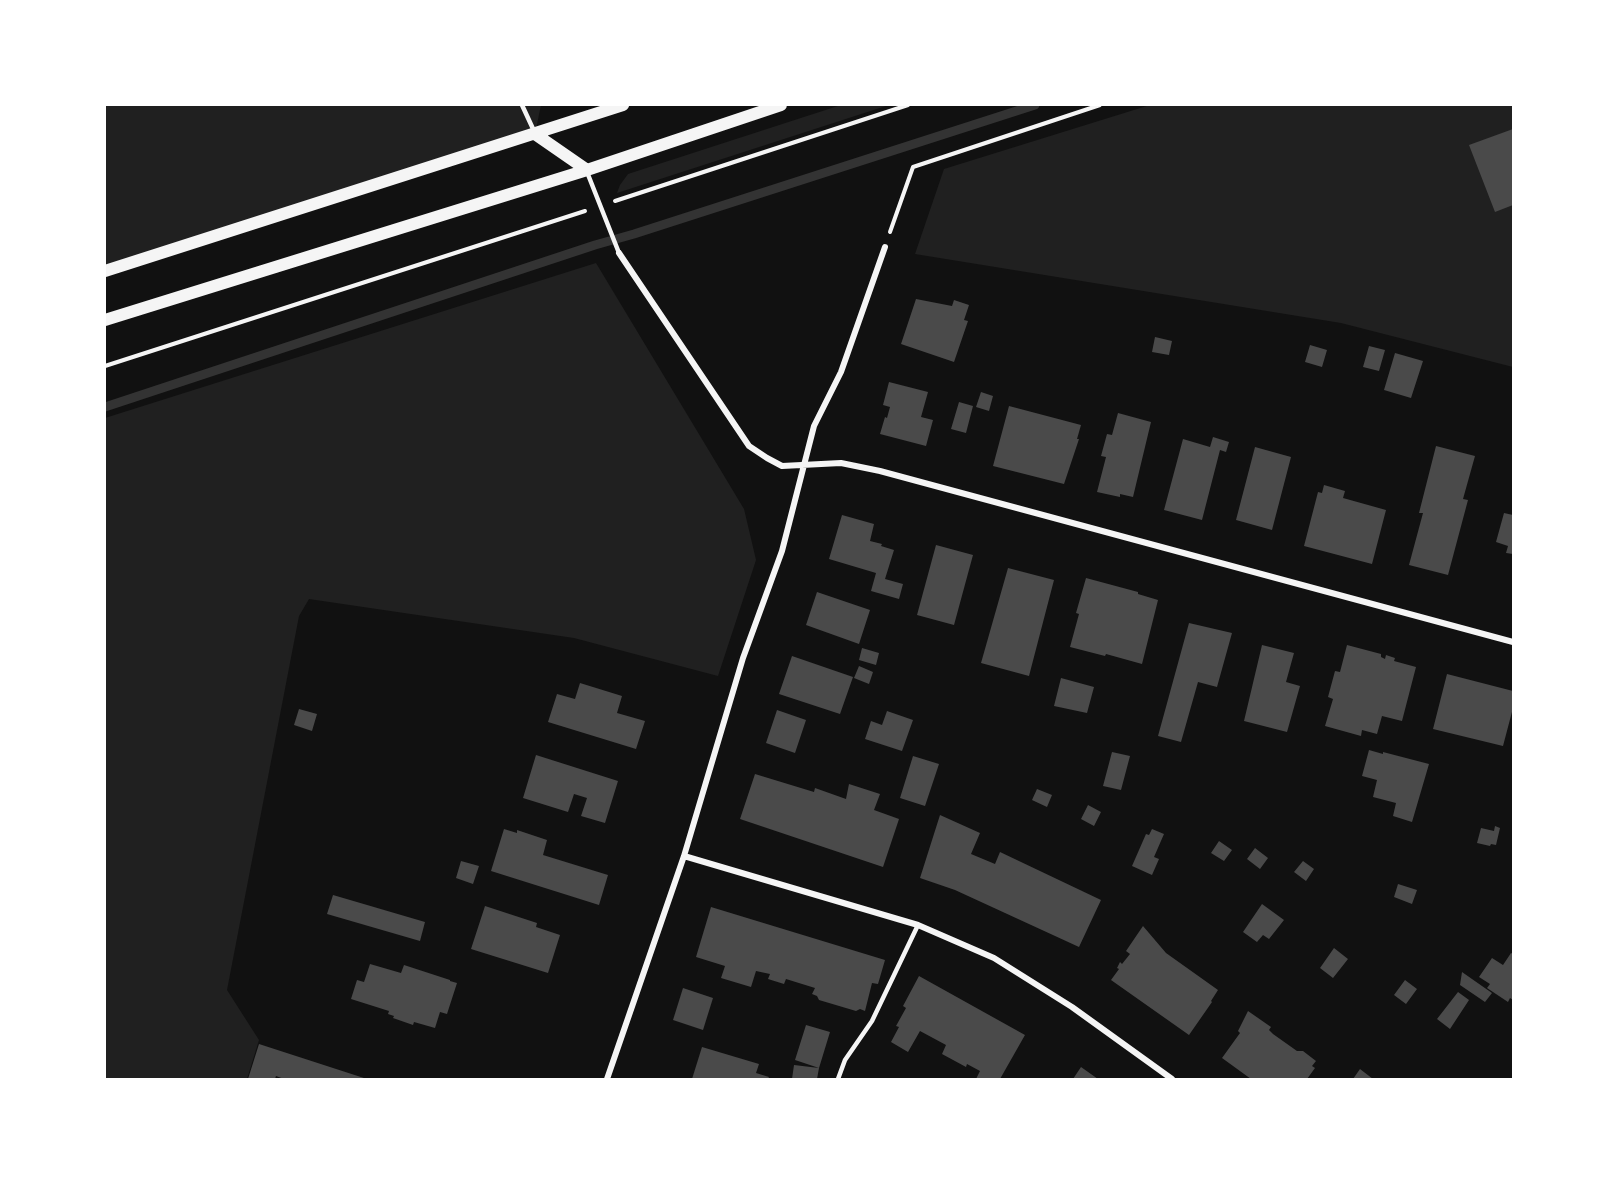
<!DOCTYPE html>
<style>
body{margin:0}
#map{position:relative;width:1618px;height:1184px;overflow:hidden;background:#111;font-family:"Noto Serif",serif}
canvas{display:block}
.frame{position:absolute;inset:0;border:106px solid #fff;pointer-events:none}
</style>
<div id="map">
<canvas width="1618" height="1184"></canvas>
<div class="frame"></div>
</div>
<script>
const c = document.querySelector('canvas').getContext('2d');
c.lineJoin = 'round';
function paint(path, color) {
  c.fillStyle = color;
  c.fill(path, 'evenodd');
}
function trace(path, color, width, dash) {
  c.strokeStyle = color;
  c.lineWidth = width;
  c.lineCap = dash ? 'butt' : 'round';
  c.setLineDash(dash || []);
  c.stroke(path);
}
paint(new Path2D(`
 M 105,105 L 541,105 L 535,134 L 105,271 Z
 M 841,105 L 889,105 L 617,193 L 620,185 L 628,174 Z
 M 1150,105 L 1513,105 L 1513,367 L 1341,323 L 915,254 L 944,169 Z
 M 596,263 L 744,509 L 756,560 L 718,676 L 574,638 L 309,599 L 299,616 L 227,990 L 259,1040 L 247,1079 L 105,1079 L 105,418 Z`), '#202020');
trace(new Path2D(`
 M 105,407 L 595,245 L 634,234 L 1035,105`), '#333', 9);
paint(new Path2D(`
 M 1513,129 L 1513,205 L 1495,212 L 1469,145 Z
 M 916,299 L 952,306 L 954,300 L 969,305 L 964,320 L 968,321 L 954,362 L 901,344 Z
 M 1155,337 L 1172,341 L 1169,355 L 1152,352 Z
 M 1310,345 L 1327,350 L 1322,367 L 1305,362 Z
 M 1369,346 L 1385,350 L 1379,371 L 1363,367 Z
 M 1395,353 L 1423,361 L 1411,398 L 1384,390 Z
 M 889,382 L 928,392 L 921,417 L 933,420 L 926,446 L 880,434 L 885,417 L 887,418 L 890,407 L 883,405 Z
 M 981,392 L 993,396 L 989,411 L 976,407 Z
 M 959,402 L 973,406 L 966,433 L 951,429 Z
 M 1009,406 L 1081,425 L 1077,439 L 1079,439 L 1064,484 L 993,466 Z
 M 1118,413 L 1151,422 L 1133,497 L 1120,494 L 1120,497 L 1097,492 L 1106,457 L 1101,456 L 1107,434 L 1112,435 Z
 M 1213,437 L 1229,442 L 1226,452 L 1220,450 L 1202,520 L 1164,510 L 1183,439 L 1210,447 Z
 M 1436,446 L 1475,456 L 1463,499 L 1468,500 L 1448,575 L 1409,565 L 1423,513 L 1419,513 Z
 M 1255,447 L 1291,457 L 1272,530 L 1236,520 Z
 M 1324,485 L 1345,491 L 1343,498 L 1386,510 L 1372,564 L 1304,546 L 1318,492 L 1322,493 Z
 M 1504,513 L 1513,515 L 1513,554 L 1506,553 L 1508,546 L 1496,542 Z
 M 842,515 L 874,524 L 870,541 L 882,544 L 881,546 L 894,550 L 885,579 L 903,584 L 899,599 L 871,591 L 876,573 L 829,559 Z
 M 936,545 L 973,555 L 954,625 L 917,615 Z
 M 1008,568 L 1054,580 L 1029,676 L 981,663 Z
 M 1086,578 L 1138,592 L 1138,594 L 1158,600 L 1142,664 L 1106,654 L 1105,656 L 1070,647 L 1079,614 L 1076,613 Z
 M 817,592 L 870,610 L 859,644 L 806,625 Z
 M 1189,623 L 1232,633 L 1217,687 L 1198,682 L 1181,742 L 1158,736 Z
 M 1262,645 L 1294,653 L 1286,682 L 1300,686 L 1287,732 L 1244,721 Z
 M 1347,645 L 1381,654 L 1381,657 L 1385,659 L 1386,655 L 1395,658 L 1394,661 L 1416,667 L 1402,721 L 1382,716 L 1377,734 L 1362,730 L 1361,736 L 1325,726 L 1333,699 L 1328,697 L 1335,671 L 1340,672 Z
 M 862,648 L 879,653 L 876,665 L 859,660 Z
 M 792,656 L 853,677 L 840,714 L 779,694 Z
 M 859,666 L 873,672 L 869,684 L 854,678 Z
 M 1447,674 L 1513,691 L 1513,708 L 1503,746 L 1433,729 Z
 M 1061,678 L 1094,687 L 1087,713 L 1054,706 Z
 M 580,683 L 622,696 L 617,713 L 645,721 L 636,749 L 548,722 L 557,694 L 575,699 Z
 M 299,709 L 317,714 L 312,731 L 294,725 Z
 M 777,710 L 806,720 L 795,753 L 766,743 Z
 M 887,711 L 913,720 L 902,751 L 865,739 L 871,721 L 882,725 Z
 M 1369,750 L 1383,754 L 1383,752 L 1429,764 L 1412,822 L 1393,816 L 1396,803 L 1373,797 L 1377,780 L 1362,776 Z
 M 1112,752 L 1130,756 L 1121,790 L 1103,786 Z
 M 536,755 L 618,781 L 605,823 L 581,816 L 587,798 L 574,794 L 568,812 L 523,798 Z
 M 913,756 L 939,764 L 925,806 L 900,798 Z
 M 755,774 L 814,792 L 815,788 L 846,799 L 849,784 L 880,794 L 874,810 L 899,819 L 883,867 L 740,819 Z
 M 1037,789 L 1052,795 L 1047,807 L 1032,800 Z
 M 1088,805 L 1101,812 L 1094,826 L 1081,819 Z
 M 940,815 L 980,833 L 971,854 L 995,864 L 1000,852 L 1101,900 L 1079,947 L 955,890 L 920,878 Z
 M 1495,826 L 1500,828 L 1496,845 L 1491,844 L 1490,846 L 1477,843 L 1481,828 L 1494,831 Z
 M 504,829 L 517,833 L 517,830 L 547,840 L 543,855 L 608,875 L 599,905 L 491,871 Z
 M 1152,829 L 1164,834 L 1154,857 L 1159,859 L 1152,875 L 1132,866 L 1146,834 L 1149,835 Z
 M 1219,841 L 1232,850 L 1224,861 L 1211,853 Z
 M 1255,848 L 1268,858 L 1260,869 L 1247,859 Z
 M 461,861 L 479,866 L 473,884 L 456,878 Z
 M 1303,861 L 1314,869 L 1306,881 L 1294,872 Z
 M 1398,884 L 1417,890 L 1412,904 L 1394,897 Z
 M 333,895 L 425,922 L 420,941 L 327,914 Z
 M 1262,904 L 1284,920 L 1269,939 L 1263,935 L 1257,942 L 1243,932 Z
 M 485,906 L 537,923 L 536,927 L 560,935 L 548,973 L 471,949 Z
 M 711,907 L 885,960 L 878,984 L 872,983 L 865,1011 L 860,1009 L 856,1011 L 819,1000 L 817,996 L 812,994 L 815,988 L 786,979 L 784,984 L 768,979 L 770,974 L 756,971 L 751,987 L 721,978 L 725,966 L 696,957 Z
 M 1143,926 L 1166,953 L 1218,990 L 1211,1001 L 1212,1002 L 1189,1035 L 1111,980 L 1119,969 L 1117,968 L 1120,962 L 1122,964 L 1130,954 L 1126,951 Z
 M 1334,948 L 1348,959 L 1333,978 L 1320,968 Z
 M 1511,953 L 1513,954 L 1513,1000 L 1510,998 L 1508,1002 L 1487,988 L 1490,984 L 1479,977 L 1492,958 L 1503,965 Z
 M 370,964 L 401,973 L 404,965 L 450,980 L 450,981 L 457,983 L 447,1014 L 440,1012 L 435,1028 L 414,1022 L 413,1025 L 393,1018 L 394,1016 L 388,1014 L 389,1011 L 351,999 L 357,980 L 364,982 Z
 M 1462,972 L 1492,993 L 1485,1002 L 1460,985 Z
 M 919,976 L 1025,1035 L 1000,1079 L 976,1079 L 980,1071 L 967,1064 L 966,1067 L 942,1054 L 946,1045 L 920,1031 L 908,1052 L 891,1042 L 899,1027 L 896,1026 L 906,1008 L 903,1006 Z
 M 1405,980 L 1417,989 L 1406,1004 L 1394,995 Z
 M 683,988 L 713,998 L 703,1030 L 673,1020 Z
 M 1458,992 L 1469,1000 L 1450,1029 L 1437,1019 Z
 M 1248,1011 L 1271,1027 L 1269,1030 L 1273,1034 L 1297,1051 L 1303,1051 L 1316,1061 L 1312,1066 L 1315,1068 L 1307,1079 L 1251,1079 L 1222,1058 L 1240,1033 L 1238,1031 Z
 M 806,1025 L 830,1032 L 819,1068 L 795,1060 Z
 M 259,1044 L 367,1079 L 284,1079 L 276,1076 L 275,1079 L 248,1079 Z
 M 702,1047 L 759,1064 L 756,1073 L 769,1077 L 768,1079 L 692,1079 Z
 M 794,1065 L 819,1068 L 817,1079 L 792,1079 Z
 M 1081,1067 L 1098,1079 L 1073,1079 Z
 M 1360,1069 L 1373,1079 L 1353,1079 Z`), '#4a4a4a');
trace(new Path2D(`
 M 615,201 L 908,105
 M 890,232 L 913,167 L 1100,105
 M 105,366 L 585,211`), '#f5f5f5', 4);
trace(new Path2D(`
 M 522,105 L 534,131
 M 587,172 L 619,253
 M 838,1079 L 845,1060 L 872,1021 L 918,925`), '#f5f5f5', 4.5);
trace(new Path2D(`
 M 619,253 L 749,446 L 767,458 L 782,466 L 841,463 L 880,471 L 1513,642
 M 684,856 L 918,925 L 994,958 L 1072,1007 L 1172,1079
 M 607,1079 L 684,856 L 743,658 L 782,551 L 814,426 L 841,372 L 885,247`), '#f5f5f5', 6);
trace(new Path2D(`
 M 535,134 L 587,170
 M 105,271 L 623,105
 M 105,320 L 587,170 L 781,105`), '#f5f5f5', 12);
</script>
